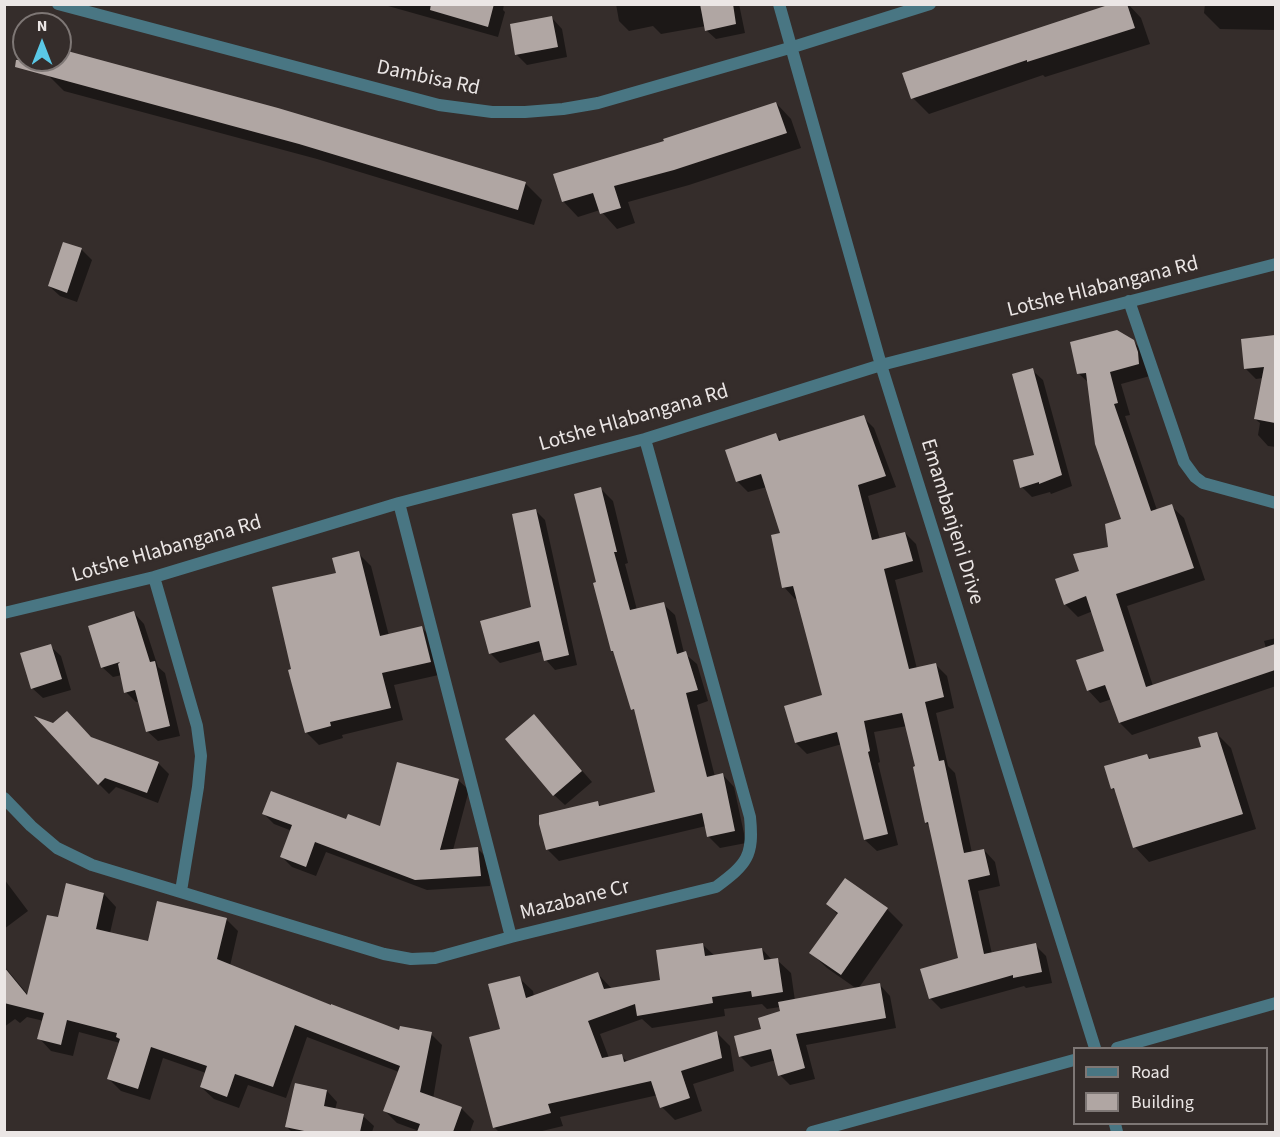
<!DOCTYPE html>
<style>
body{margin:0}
#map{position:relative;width:1280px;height:1137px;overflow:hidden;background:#352d2b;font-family:"Source Sans 3",sans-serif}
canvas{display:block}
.frame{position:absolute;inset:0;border:6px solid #ebe6e5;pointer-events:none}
.legend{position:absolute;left:1073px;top:1047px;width:195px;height:78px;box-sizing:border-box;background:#352d2b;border:2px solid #7e7775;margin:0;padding:8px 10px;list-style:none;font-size:18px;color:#ebe6e5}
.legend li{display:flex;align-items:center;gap:12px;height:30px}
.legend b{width:30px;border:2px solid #7e7775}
.north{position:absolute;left:12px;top:12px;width:60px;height:60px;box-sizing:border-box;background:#352d2b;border:2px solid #7e7775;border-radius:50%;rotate:0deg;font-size:16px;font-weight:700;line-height:24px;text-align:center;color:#ebe6e5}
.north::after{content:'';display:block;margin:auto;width:21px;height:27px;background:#5ac8e6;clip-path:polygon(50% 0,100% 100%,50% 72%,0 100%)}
</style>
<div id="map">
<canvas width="1280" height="1137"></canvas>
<div class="frame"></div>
<ul class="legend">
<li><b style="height:8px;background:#497683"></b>Road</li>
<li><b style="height:16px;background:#b0a6a3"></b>Building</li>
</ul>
<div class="north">N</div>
</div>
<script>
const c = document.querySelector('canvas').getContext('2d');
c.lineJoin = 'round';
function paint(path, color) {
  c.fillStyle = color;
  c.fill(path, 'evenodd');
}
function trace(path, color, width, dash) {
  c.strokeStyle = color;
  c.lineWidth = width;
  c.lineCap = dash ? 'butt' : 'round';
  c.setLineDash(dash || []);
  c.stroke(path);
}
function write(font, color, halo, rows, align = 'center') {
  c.font = font + ' "Source Sans 3",sans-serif';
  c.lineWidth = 6;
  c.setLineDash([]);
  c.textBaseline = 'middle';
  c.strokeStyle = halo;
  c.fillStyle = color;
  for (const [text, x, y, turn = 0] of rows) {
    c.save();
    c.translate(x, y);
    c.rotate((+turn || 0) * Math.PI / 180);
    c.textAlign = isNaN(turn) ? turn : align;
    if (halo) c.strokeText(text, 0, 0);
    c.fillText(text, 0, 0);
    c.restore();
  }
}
paint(new Path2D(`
 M 381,4 L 504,4 L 503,10 L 505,12 L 498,37 Z
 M 616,4 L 739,4 L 745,33 L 716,39 L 706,30 L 706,26 L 661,34 L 653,26 L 629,31 L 619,21 Z
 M 1115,4 L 1128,4 L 1141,18 L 1150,44 L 1045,77 L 1043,75 L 929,114 L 913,98 L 904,74 Z
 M 1205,4 L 1276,4 L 1276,30 L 1220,29 L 1204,13 Z
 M 552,18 L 562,29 L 567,57 L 527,65 L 516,54 Z
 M 60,50 L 278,109 L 526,184 L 542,200 L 534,225 L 317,159 L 64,91 L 48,75 L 52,60 L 60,60 Z
 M 776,103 L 791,119 L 801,148 L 689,185 L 628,202 L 635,223 L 617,229 L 600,210 L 578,217 L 563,201 L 666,142 Z
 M 81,249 L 92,260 L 77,302 L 60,296 L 49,286 Z
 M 1276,336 L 1276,447 L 1268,446 L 1258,435 L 1260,423 L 1255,419 L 1263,378 L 1256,379 L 1246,369 L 1243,340 Z
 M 1133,341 L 1145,354 L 1150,376 L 1121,384 L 1130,415 L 1125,416 L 1157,510 L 1171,506 L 1184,518 L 1205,580 L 1127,606 L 1153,686 L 1266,648 L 1264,641 L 1276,638 L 1276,686 L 1132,735 L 1120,723 L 1112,699 L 1100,703 L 1088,690 L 1106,652 L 1093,611 L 1078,617 L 1065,604 L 1057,580 L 1081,572 L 1110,548 L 1123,520 L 1089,383 L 1078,373 Z
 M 1032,370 L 1043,380 L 1072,486 L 1051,494 L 1050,492 L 1032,497 L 1022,487 L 1036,456 Z
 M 863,417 L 874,428 L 896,487 L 868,496 L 880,540 L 905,533 L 916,544 L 923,572 L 895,580 L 917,669 L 936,665 L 947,676 L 954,708 L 936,713 L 948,766 L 955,773 L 972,853 L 984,850 L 995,862 L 1000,886 L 978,891 L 992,954 L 1035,945 L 1046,956 L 1052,983 L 1026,988 L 1024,986 L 941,1009 L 930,998 L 960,959 L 931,827 L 926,823 L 917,767 L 907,726 L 874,732 L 880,762 L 878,763 L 898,845 L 877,851 L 865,840 L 842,744 L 807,754 L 796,743 L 823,696 L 797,598 L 795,599 L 784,587 L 782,534 L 767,487 L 748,492 L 737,481 L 776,435 L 782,441 Z
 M 601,489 L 613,501 L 628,563 L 625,564 L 637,610 L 663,604 L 675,615 L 684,653 L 697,664 L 708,701 L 697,705 L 715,777 L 723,775 L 734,787 L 746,843 L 720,848 L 708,836 L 706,826 L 559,861 L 547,849 L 598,803 L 602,807 L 657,793 L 637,714 L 633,709 L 616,654 L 612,651 L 598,584 Z
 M 535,510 L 545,520 L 577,665 L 555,670 L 546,660 L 544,651 L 500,663 L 490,653 L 533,608 Z
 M 358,553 L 371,566 L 389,636 L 422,628 L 435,641 L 443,674 L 394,685 L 403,720 L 342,735 L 343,738 L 319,745 L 306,732 L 292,670 L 337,574 Z
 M 134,613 L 144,624 L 158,667 L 165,673 L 180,736 L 158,741 L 147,731 L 140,701 L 136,702 L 126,692 L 122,675 L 113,677 L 102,667 Z
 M 50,646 L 61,656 L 71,690 L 43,698 L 32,688 Z
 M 544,727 L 592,782 L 565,805 L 554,795 Z
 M 1216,733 L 1231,748 L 1256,829 L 1149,862 L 1135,847 L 1117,793 L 1112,788 L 1147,755 L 1152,760 L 1203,748 Z
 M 92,739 L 158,763 L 169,774 L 158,803 L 116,787 L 109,794 L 99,784 Z
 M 458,780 L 469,790 L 453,850 L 478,849 L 488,859 L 490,886 L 427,890 L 326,852 L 316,876 L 292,867 L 282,857 L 292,831 L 274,824 L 264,814 L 347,821 L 381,828 Z
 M 4,879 L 28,911 L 4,929 Z
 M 104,894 L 116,907 L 110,933 L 149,943 L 226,919 L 238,931 L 230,966 L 400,1032 L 430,1033 L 442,1045 L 433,1099 L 462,1109 L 474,1121 L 470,1132 L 418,1132 L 419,1131 L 397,1123 L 385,1111 L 399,1072 L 307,1037 L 286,1098 L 248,1085 L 239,1108 L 214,1099 L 201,1087 L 206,1073 L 163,1058 L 150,1100 L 121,1091 L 109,1079 L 120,1043 L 79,1032 L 73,1056 L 51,1051 L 39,1038 L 44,1021 L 27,1017 L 20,1023 L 15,1019 L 4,1027 L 4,966 L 29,996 L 59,919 Z
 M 828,904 L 887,909 L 903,925 L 858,989 L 880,985 L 890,996 L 896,1028 L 806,1045 L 815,1079 L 790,1085 L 780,1075 L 776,1060 L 751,1067 L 740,1056 L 762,1030 L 781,1012 L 780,1007 L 767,1009 L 762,1004 L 724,1009 L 725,1016 L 652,1028 L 642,1019 L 600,1034 L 609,1058 L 621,1056 L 628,1062 L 717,1033 L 730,1046 L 734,1071 L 693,1084 L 702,1111 L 675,1120 L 662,1107 L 658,1095 L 560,1117 L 563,1126 L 538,1132 L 499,1132 L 494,1127 L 501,1031 L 519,978 L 533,991 L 534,997 L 598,974 L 612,989 L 662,981 L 703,945 L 715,956 L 762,949 L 772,960 L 777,960 L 791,973 L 795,1001 L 857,989 L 827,968 L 811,953 L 838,915 Z
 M 327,1091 L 337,1102 L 335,1110 L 363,1116 L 374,1126 L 372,1132 L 292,1132 L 286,1126 Z`), '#0007');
paint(new Path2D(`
 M 431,4 L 494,4 L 488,27 L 430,10 Z
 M 700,4 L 733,4 L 736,24 L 705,31 Z
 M 1111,4 L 1127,4 L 1135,28 L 1027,62 L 1027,60 L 911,99 L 902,73 Z
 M 552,16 L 558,47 L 515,55 L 510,24 Z
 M 60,49 L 278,108 L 526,182 L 518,210 L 299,144 L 15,67 L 16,60 L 60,60 Z
 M 776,102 L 787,133 L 674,170 L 614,186 L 621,208 L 600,214 L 593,193 L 562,202 L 553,174 L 664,141 L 663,139 Z
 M 63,242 L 82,248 L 67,293 L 48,286 Z
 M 1117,330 L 1134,340 L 1138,352 L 1139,364 L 1110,372 L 1118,403 L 1114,404 L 1151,511 L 1172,504 L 1194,568 L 1116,594 L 1146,687 L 1275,644 L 1275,670 L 1119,723 L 1105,685 L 1087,691 L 1076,660 L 1104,651 L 1086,596 L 1064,605 L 1055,579 L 1079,571 L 1073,554 L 1108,547 L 1105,524 L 1121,519 L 1095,444 L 1086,373 L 1077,374 L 1070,342 Z
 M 1275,335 L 1275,423 L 1254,419 L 1264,367 L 1244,369 L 1241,339 Z
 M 1033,368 L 1062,475 L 1039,484 L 1039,482 L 1020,488 L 1013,460 L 1034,455 L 1012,374 Z
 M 864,415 L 886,476 L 858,485 L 872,540 L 905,532 L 913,561 L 884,569 L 909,669 L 936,663 L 944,697 L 925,702 L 939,761 L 944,760 L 964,853 L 984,849 L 990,875 L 968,880 L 984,954 L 1036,943 L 1042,972 L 1013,978 L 1013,975 L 929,999 L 920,969 L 958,958 L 928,822 L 925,823 L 913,767 L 915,766 L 902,713 L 864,721 L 870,751 L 868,752 L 888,834 L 864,840 L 837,732 L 795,743 L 784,706 L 822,695 L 793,586 L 782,588 L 771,535 L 780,533 L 761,474 L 736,482 L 725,450 L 776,433 L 779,441 Z
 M 601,487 L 617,552 L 614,552 L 630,610 L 664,602 L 677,654 L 686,651 L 698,690 L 686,693 L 707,777 L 723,773 L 735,831 L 707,837 L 702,813 L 546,850 L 539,824 L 539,815 L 598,801 L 599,806 L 655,792 L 634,709 L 631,710 L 613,651 L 611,651 L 593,583 L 596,582 L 574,494 Z
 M 536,509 L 569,655 L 544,661 L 539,641 L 489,654 L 480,621 L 531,607 L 512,514 Z
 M 359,551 L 380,636 L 422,626 L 431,662 L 382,673 L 391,708 L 330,722 L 331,726 L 305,733 L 288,670 L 291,669 L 272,587 L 336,573 L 332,558 Z
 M 134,611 L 150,662 L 155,661 L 170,726 L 146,732 L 135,690 L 124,693 L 118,664 L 120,662 L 101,668 L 88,626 Z
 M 51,644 L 62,679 L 31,689 L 20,653 Z
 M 67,711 L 91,737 L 159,762 L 147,793 L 105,778 L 98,785 L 34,716 L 53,723 Z
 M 534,714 L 582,771 L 553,796 L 505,739 Z
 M 1217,732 L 1243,814 L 1133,848 L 1114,788 L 1111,789 L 1104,766 L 1147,754 L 1149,759 L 1201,747 L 1198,737 Z
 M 397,762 L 459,779 L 440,850 L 478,847 L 481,876 L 415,880 L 315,842 L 306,867 L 280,857 L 292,825 L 262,814 L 271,791 L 346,819 L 348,814 L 380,826 Z
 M 845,878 L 888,908 L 841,975 L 809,953 L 838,913 L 826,904 Z
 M 66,883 L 104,893 L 96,929 L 148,941 L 157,901 L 227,918 L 217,959 L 331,1005 L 331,1004 L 399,1030 L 400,1026 L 432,1032 L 420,1092 L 462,1107 L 453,1132 L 417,1132 L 420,1124 L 383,1111 L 400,1066 L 295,1025 L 273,1087 L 235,1074 L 227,1097 L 200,1087 L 207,1066 L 151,1047 L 138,1089 L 107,1079 L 120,1039 L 116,1037 L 117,1033 L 67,1020 L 61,1045 L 37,1039 L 44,1013 L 4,1003 L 4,967 L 27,995 L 47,915 L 58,917 Z
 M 703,943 L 705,956 L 762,948 L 764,960 L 778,958 L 783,992 L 752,997 L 751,991 L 712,997 L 713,1003 L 637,1016 L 635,1004 L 588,1021 L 602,1058 L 622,1054 L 624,1062 L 717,1031 L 722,1058 L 681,1071 L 690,1098 L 660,1108 L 651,1081 L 548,1104 L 551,1113 L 493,1128 L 469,1037 L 500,1029 L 488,984 L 520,976 L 526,998 L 598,972 L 604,989 L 660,980 L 656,950 Z
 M 880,983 L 886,1018 L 796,1034 L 805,1068 L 778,1076 L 771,1049 L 739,1057 L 734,1036 L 761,1029 L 758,1018 L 780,1011 L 778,1002 Z
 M 295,1083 L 327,1090 L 324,1106 L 364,1114 L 360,1132 L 309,1132 L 285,1127 Z`), '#b0a6a3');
trace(new Path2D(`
 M 58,4 L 439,105 L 492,112 L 525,112 L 563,109 L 598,103 L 793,47 L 930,4
 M 779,4 L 881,365 L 1095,1048
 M 1129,301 L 1184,462 L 1195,477 L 1203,483 L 1276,503
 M 399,503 L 511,937
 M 154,577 L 197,726 L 201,756 L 198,787 L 181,891
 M 4,613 L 154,577 L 399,503 L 645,439 L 881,365 L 1276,264
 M 4,798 L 31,826 L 57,848 L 92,865 L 384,954 L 411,959 L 435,958 L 511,937 L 716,887 C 747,864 754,856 750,817 L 645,439
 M 1117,1048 L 1276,1003
 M 1115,1124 L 1117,1132
 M 812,1132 L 1074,1060`), '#497683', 12);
write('21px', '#ebe6e5', '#352d2b', [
 ["Dambisa Rd",428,79,12],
 ["Lotshe Hlabangana Rd",1103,288,-14],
 ["Lotshe Hlabangana Rd",634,419,-16],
 ["Emambanjeni Drive",951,522,73],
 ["Lotshe Hlabangana Rd",167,550,-16],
 ["Mazabane Cr",575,901,-14]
]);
</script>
